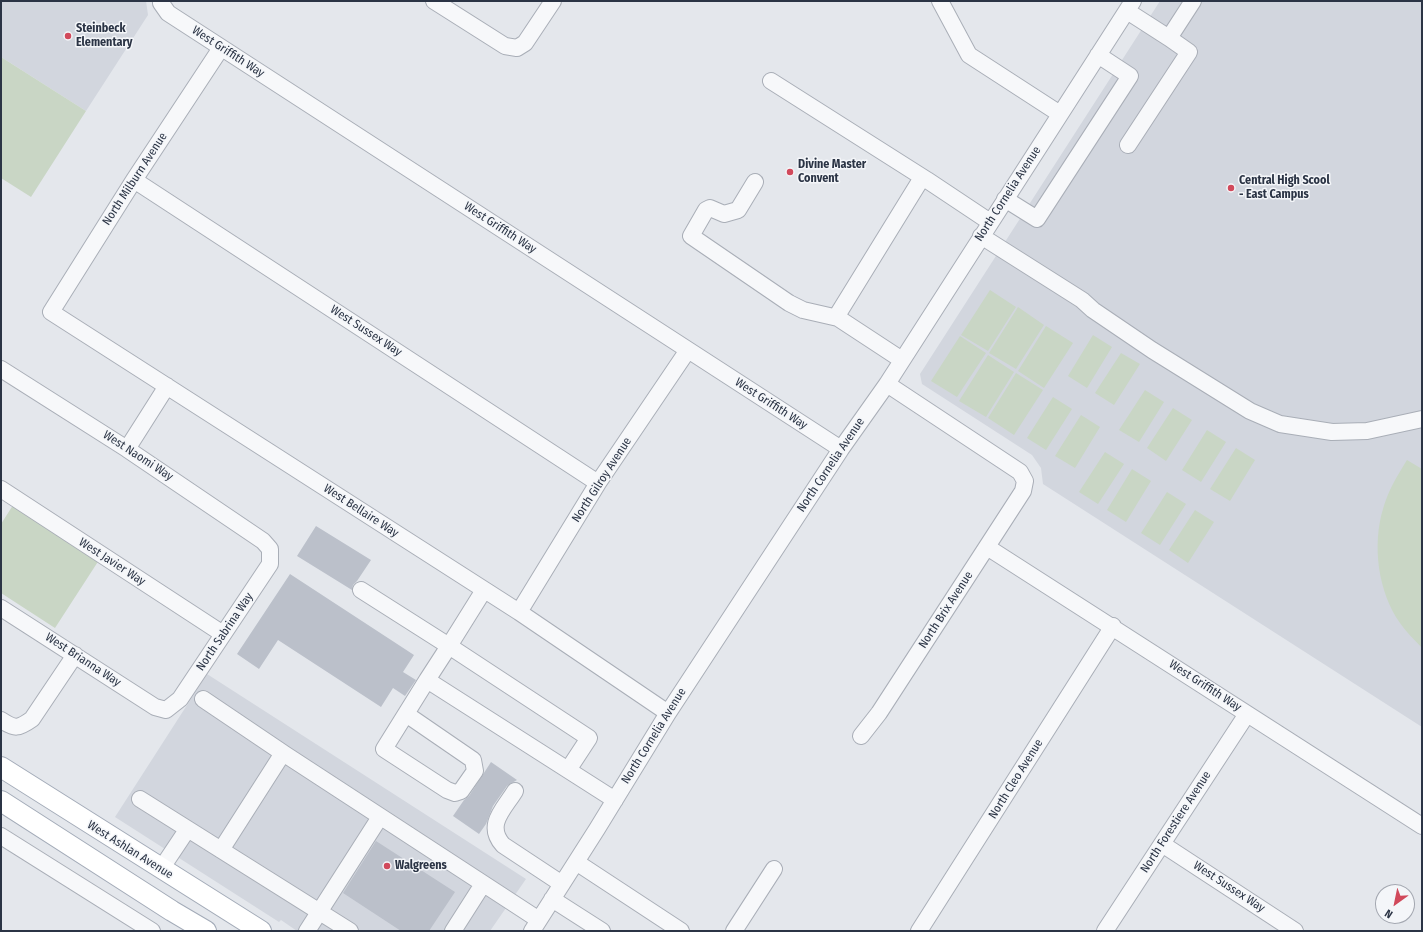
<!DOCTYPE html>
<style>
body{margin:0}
#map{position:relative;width:1423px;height:932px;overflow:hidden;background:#e4e7ec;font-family:"Fira Sans Condensed",sans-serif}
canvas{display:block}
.frame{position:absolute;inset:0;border:2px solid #2b3445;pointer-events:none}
.north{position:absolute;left:1375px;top:884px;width:40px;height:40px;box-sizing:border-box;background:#f4f6f9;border:1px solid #a4a8b1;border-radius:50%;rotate:213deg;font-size:11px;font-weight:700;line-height:16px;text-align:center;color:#2b3445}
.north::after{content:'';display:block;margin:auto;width:14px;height:18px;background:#d1495b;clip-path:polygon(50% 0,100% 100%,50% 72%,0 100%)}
</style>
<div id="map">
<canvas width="1423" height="932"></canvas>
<div class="frame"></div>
<div class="north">N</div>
</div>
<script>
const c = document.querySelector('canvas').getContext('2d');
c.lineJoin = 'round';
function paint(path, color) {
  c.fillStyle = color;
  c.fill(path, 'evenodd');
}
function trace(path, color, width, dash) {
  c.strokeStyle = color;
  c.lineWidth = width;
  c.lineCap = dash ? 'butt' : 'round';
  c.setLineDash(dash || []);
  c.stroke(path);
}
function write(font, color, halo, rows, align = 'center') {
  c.font = font + ' "Fira Sans Condensed",sans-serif';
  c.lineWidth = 3;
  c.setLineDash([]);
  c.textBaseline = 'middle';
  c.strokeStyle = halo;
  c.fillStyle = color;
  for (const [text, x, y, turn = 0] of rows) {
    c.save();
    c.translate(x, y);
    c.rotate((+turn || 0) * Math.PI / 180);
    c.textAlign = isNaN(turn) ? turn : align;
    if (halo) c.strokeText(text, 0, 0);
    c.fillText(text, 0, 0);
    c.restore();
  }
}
paint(new Path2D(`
 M 1,1 L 146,1 L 148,15 L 86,111 L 1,57 Z
 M 1160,1 L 1422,1 L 1422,727 L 1043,484 L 1041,468 L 1032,455 L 922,384 L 920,374 Z
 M 207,674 L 526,879 L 490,931 L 297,931 L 281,920 L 279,922 L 115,817 Z`), '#d2d6de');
paint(new Path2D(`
 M 1,57 L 86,111 L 31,197 L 1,178 Z
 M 990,290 L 1016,307 L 988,351 L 961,335 Z
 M 1018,307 L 1044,325 L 1016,369 L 989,353 Z
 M 1046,326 L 1073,343 L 1044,388 L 1018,371 Z
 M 1093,335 L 1112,347 L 1087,388 L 1068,376 Z
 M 960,336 L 986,353 L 957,397 L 931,381 Z
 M 1121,353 L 1140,364 L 1114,405 L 1095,393 Z
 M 988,355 L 1014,372 L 986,417 L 959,401 Z
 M 1016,373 L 1043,390 L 1014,435 L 988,418 Z
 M 1145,390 L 1164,402 L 1139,442 L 1119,430 Z
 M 1053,397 L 1072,409 L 1046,450 L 1027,438 Z
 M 1173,408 L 1192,420 L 1166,461 L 1147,448 Z
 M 1081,415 L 1100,427 L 1075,468 L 1055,456 Z
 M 1207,430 L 1226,442 L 1201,482 L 1182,470 Z
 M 1236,448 L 1255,460 L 1230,501 L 1210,489 Z
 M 1105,452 L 1124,464 L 1098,504 L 1079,492 Z
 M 1407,460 L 1422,469 L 1422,648 C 1415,640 1406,632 1400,623 C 1378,592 1372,545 1383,509 C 1388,491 1397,476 1407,460 Z
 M 1132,469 L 1151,481 L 1126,522 L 1107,510 Z
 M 1167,492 L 1186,504 L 1160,545 L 1141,533 Z
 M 15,502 L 101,557 L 55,628 L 1,593 L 1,524 Z
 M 1195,510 L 1214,522 L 1188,563 L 1169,550 Z`), '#c9d6c5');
paint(new Path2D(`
 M 316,526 L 371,560 L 357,581 L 353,585 L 352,590 L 297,556 Z
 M 290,574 L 414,655 L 403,672 L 416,680 L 405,696 L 393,688 L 381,707 L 278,640 L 259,669 L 237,654 Z
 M 491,762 L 517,780 L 507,786 L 493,806 L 486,824 L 479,834 L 453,816 L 464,800 L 469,796 Z
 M 376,841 L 455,892 L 429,931 L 401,931 L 343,893 Z`), '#bbc0ca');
const minor = new Path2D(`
 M 162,1 L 161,3 L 168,13 L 841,449
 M 434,1 L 505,46 L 517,48 L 525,43 L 553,1
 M 940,1 L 969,55 L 1060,114
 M 1127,11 L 1169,38 L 1193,1
 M 221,48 L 134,180 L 51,312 L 519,612 L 668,713
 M 771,81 L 927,180 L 990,222
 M 1128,145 L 1189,52 L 1169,38
 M 134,180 L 598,483
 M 755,182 L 738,210 L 724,214 L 710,208 L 706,210 L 691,236 L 789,303 L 803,310 L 838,318 L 902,360
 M 1005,199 L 1037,219 L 1130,76 L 1098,55
 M 981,236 L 1082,300 L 1093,310 L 1152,350 L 1250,411 L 1280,424 L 1332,432 L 1367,431 L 1422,419
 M 838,318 L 838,314 L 920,181 L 924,180
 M 1,369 L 127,449 L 263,541 L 270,549 L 270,564 L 180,699 L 166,710 L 155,707 L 1,608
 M 127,449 L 167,386
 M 1,489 L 223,634
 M 987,547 L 1422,826
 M 361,590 L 449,646 L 484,590
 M 519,612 L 598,483 L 688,350
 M 203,699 L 283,753
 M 406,714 L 473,760 L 475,771 L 461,791 L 455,793 L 447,790 L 384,749 L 427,680
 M 1,720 C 15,729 18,729 32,719 L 75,655
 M 861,736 L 879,713 L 1023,491 L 1025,481 L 1020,472 L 887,384
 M 568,770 L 589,738 L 449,646 L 427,680 L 615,800
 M 515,791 C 504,809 485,825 503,845 L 562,884
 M 140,799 L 350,931
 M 1,836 L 152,931
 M 1162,844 L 1295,931
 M 221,850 L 283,753 L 539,920
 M 576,862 L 681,931
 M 161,869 L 187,830
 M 552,899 L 602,931
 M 307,931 L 380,817
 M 453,931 L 483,884
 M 532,931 L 597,829 L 668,713 L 841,449 L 887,384 L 1133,1
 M 734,931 L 774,869
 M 919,931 L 1113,626
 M 1105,931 L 1247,714`);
const major = new Path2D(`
 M 1,767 L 261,931
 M 1,801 L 172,911 L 206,931`);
trace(minor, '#a9aeb7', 18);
trace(major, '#a3abb8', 22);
trace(minor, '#f7f8fa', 16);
trace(major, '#fff', 20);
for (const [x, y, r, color] of [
 [68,36,4,"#d1495b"],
 [790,172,4,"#d1495b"],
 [1231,188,4,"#d1495b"],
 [387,866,4,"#d1495b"]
]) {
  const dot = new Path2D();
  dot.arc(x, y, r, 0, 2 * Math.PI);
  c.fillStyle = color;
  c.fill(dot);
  trace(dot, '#f4f6f9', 1.5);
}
write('bold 12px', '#2b3445', '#f4f6f9', [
 ["Steinbeck",76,29],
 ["Elementary",76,43],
 ["Divine Master",798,165],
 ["Convent",798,179],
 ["Central High Scool",1239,181],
 ["- East Campus",1239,195],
 ["Walgreens",395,866]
], 'left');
write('12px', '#2b3445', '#f4f6f9', [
 ["West Griffith Way",228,52,33],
 ["North Milburn Avenue",135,179,-57],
 ["North Cornelia Avenue",1008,194,-57],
 ["West Griffith Way",500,228,33],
 ["West Sussex Way",366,331,33],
 ["West Griffith Way",771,404,33],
 ["West Naomi Way",138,456,33],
 ["North Cornelia Avenue",831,465,-56],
 ["North Gilroy Avenue",602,480,-57],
 ["West Bellaire Way",361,511,33],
 ["West Javier Way",112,562,33],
 ["North Brix Avenue",946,610,-57],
 ["North Sabrina Way",225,632,-56],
 ["West Brianna Way",83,660,33],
 ["West Griffith Way",1205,686,33],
 ["North Cornelia Avenue",654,736,-58],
 ["North Cleo Avenue",1016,779,-58],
 ["North Forestiere Avenue",1176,822,-57],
 ["West Ashlan Avenue",130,850,32],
 ["West Sussex Way",1229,887,33]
]);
</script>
